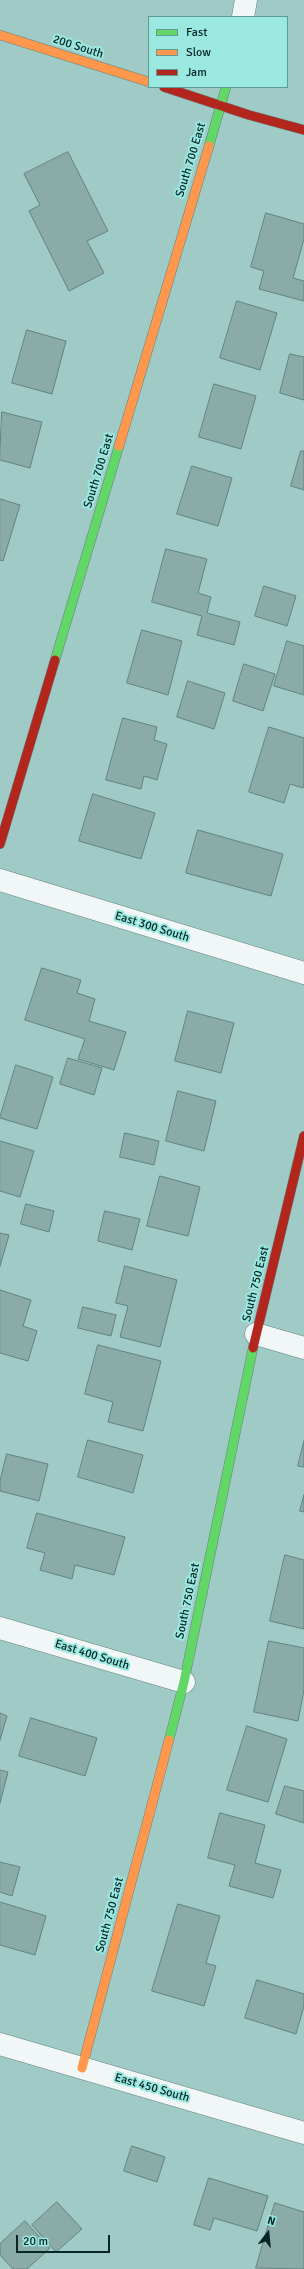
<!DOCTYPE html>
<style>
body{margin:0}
#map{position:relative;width:304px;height:2269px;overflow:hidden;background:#a0cac5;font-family:Signika,sans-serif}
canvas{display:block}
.legend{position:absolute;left:148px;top:16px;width:140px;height:72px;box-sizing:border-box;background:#9be8e0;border:1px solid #5f9b95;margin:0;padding:5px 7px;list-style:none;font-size:12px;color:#062725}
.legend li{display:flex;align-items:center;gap:8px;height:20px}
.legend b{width:20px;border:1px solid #5f9b95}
.north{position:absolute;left:248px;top:2213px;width:40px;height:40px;-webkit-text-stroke:3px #9be8e0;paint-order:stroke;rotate:16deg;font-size:11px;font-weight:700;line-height:16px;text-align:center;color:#062725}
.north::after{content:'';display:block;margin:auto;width:14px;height:18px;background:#062725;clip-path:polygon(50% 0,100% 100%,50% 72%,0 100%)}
.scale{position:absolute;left:16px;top:2235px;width:94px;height:18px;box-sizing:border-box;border:2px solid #062725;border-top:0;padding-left:5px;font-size:12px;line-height:14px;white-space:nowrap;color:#062725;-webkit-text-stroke:3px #9be8e0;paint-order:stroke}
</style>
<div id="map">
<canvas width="304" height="2269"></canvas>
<ul class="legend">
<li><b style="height:5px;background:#63d668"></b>Fast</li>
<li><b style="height:5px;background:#ff974d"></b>Slow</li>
<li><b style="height:5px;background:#b3261e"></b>Jam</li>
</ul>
<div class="north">N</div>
<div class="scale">20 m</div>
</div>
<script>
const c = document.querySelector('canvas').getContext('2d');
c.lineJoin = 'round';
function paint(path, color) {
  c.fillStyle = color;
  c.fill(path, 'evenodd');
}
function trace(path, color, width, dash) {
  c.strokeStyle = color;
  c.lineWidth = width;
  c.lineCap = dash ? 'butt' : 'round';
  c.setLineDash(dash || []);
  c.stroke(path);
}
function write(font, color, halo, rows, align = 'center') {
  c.font = font + ' Signika,sans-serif';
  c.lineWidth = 4;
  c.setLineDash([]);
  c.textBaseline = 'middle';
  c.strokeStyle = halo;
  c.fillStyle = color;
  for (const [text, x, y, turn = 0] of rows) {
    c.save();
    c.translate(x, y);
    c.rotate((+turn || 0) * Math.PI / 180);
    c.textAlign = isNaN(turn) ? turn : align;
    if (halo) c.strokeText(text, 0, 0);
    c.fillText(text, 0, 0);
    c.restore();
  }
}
const building = new Path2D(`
 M 68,152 L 108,231 L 87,241 L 104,273 L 69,291 L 29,211 L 40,205 L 24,174 Z
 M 266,213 L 304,224 L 304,239 L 293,278 L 304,281 L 304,301 L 259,289 L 264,271 L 251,267 Z
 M 237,301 L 277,313 L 260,370 L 220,358 Z
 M 27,330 L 66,341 L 52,394 L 12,383 Z
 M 290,354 L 304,357 L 304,400 L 280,393 Z
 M 214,384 L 256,396 L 241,449 L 199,437 Z
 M 2,412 L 42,422 L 30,468 L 0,460 Z
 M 301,451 L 304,451 L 304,490 L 291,486 Z
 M 192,466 L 232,478 L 218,526 L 177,514 Z
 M 0,499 L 20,505 L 3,561 L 0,560 Z
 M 166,549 L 207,559 L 198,593 L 211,597 L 207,613 L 240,622 L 234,645 L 197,635 L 202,616 L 152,602 Z
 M 264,586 L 296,596 L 287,626 L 255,616 Z
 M 142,630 L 182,641 L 168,695 L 127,683 Z
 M 287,641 L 304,646 L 304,695 L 274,686 Z
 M 244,664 L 275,674 L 263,711 L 233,701 Z
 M 188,681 L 225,693 L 214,729 L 177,717 Z
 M 123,718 L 157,727 L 154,740 L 167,744 L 157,780 L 144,776 L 141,789 L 106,780 Z
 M 269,727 L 304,738 L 304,783 L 303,788 L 290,784 L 284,803 L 249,792 Z
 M 93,794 L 155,813 L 141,859 L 79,841 Z
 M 198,830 L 283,854 L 271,896 L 186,873 Z
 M 42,968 L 81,980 L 77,993 L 95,999 L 89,1021 L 126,1032 L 114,1070 L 78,1059 L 85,1039 L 25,1020 Z
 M 188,1011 L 234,1023 L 221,1073 L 175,1061 Z
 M 68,1058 L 102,1068 L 94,1095 L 60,1084 Z
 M 16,1065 L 53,1077 L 37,1129 L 0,1118 Z
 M 178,1091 L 216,1101 L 204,1151 L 166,1141 Z
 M 125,1133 L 159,1141 L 154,1165 L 120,1157 Z
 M 0,1141 L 34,1151 L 20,1197 L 0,1191 Z
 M 160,1176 L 200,1187 L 188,1236 L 147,1226 Z
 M 26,1204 L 54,1211 L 49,1232 L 21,1224 Z
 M 105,1211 L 140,1219 L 132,1250 L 98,1241 Z
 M 0,1233 L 9,1235 L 0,1266 Z
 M 125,1266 L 177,1280 L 160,1347 L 120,1337 L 128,1306 L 116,1303 Z
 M 0,1290 L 31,1300 L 23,1326 L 37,1331 L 28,1361 L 0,1353 Z
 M 83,1307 L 116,1315 L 111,1336 L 78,1328 Z
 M 98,1345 L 161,1361 L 143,1431 L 108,1422 L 113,1402 L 85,1394 Z
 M 88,1440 L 143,1455 L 133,1493 L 78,1477 Z
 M 304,1441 L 304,1467 L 298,1466 Z
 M 7,1454 L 48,1464 L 39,1501 L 0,1491 L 0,1481 Z
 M 304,1495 L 304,1512 L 300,1511 Z
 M 37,1513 L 125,1537 L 114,1575 L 75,1565 L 72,1579 L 40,1570 L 45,1553 L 27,1548 Z
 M 285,1555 L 304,1560 L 304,1629 L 270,1621 Z
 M 269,1641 L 304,1648 L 304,1690 L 298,1721 L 254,1712 Z
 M 0,1713 L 7,1716 L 0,1740 Z
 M 31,1718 L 97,1738 L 85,1776 L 19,1756 Z
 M 247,1726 L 287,1739 L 268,1802 L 227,1790 Z
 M 0,1770 L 8,1772 L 0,1803 Z
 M 285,1786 L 304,1791 L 304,1823 L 276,1814 Z
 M 220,1813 L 265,1825 L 255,1863 L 281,1870 L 273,1898 L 229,1886 L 235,1865 L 208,1858 Z
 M 0,1862 L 20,1867 L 12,1896 L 0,1892 Z
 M 0,1902 L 46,1916 L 35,1955 L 0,1945 Z
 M 178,1904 L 220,1916 L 206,1963 L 216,1966 L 204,2006 L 152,1991 Z
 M 257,1980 L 304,1994 L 304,2006 L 296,2034 L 245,2018 Z
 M 132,2146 L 165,2157 L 157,2182 L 124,2171 Z
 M 209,2178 L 268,2196 L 257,2231 L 214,2218 L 210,2230 L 194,2225 Z
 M 57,2202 L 82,2229 L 56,2252 L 32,2225 Z
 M 275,2203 L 304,2212 L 304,2269 L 256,2268 Z
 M 25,2221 L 50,2248 L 27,2269 L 13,2269 L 0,2255 L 0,2244 Z`);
paint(building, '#8aaba7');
trace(building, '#608480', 1);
const street = new Path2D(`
 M 243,17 L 246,0
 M 0,880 L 304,973
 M 256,1334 L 304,1348
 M 0,1628 L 184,1682
 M 0,2044 L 304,2133`);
const fast = new Path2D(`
 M 209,146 L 226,87
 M 55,660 L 119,446
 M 169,1740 L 184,1682 L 253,1348`);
const slow = new Path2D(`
 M 0,35 L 149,82
 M 119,446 L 209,146
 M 82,2068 L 169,1740`);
const jam = new Path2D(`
 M 164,87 L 249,115 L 304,130
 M 0,844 L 55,660
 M 253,1348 L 304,1136`);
trace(street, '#63817f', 23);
trace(fast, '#63817f', 10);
trace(slow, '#63817f', 10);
trace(jam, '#63817f', 10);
trace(street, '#f1f7f6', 22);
trace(fast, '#63d668', 9);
trace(slow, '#ff974d', 9);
trace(jam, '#b3261e', 9);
write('12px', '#062725', '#9be8e0', [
 ["200 South",78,47,18],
 ["South 700 East",191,160,-73],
 ["South 700 East",99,471,-73],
 ["East 300 South",152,927,17],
 ["South 750 East",256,1284,-76],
 ["South 750 East",188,1601,-78],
 ["East 400 South",92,1655,17],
 ["South 750 East",110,1915,-75],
 ["East 450 South",152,2088,16]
]);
</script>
